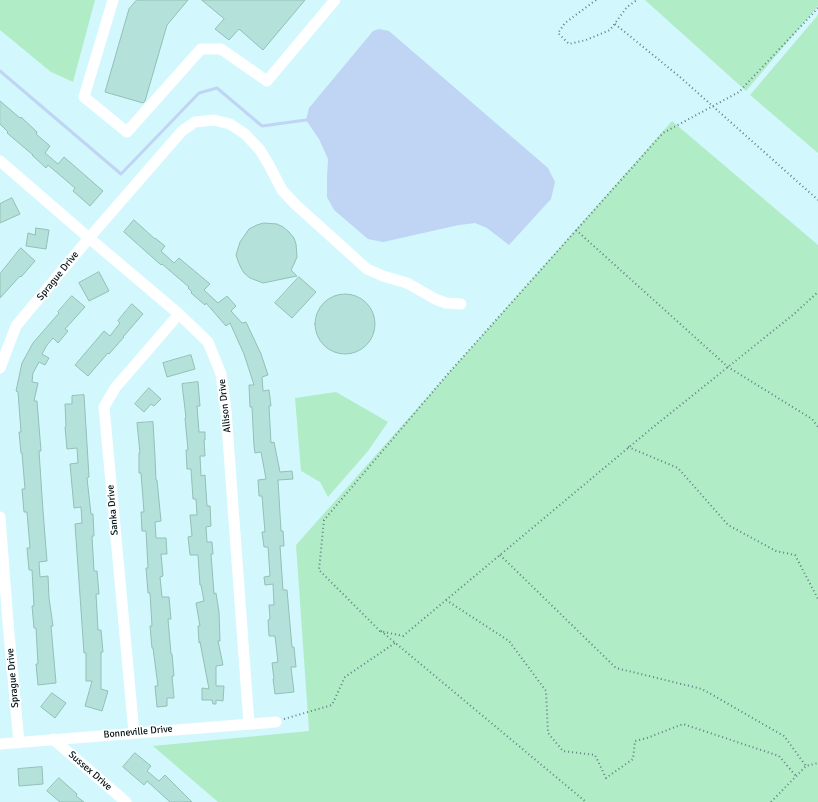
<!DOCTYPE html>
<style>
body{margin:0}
canvas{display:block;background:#d2f7fd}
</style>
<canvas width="818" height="802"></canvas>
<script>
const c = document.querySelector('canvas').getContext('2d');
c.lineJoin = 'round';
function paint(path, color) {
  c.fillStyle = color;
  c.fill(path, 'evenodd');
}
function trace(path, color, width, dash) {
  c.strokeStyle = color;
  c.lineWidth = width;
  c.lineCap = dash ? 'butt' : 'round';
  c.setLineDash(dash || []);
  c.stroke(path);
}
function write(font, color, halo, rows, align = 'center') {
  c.font = font + ' Signika,sans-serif';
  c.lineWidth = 3.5;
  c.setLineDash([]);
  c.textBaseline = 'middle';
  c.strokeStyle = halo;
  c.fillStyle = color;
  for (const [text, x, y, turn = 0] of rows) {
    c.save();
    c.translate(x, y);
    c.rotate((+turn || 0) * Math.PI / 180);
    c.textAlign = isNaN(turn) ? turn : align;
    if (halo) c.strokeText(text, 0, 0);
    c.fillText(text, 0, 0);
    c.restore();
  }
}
paint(new Path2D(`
 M 0,0 L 95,0 L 73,82 L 51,72 L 0,30 Z
 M 645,0 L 818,0 L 818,6 L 746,91 Z
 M 818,15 L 818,153 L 750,95 Z
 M 672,121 L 818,245 L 818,802 L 218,802 L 153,746 L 309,731 L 296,545 Z
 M 336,392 L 388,422 L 368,451 L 328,497 L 320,482 L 301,471 L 295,398 Z`), '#b0edc7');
paint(new Path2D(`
 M 379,29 L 389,31 L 548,168 L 555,182 L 551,199 L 509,245 L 487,228 L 475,223 L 459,225 L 383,242 L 368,239 L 334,210 L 327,197 L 327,178 L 328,159 L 319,139 L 306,120 L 309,108 L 373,31 Z`), '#c0d4f3');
trace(new Path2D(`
 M 0,71 L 121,174 L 199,93 L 217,88 L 262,126 L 306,120`), '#c0d4f3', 3);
const building = new Path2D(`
 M 137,0 L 188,0 L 167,25 L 145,101 L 143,103 L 105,92 L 129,9 Z
 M 202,0 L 305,0 L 263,50 L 239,29 L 229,40 L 215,29 L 224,19 Z
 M 0,101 L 20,118 L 21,117 L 37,132 L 36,134 L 50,146 L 45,153 L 58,164 L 64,157 L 103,191 L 90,206 L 73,191 L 75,188 L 48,165 L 46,168 L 32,155 L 33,155 L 7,133 L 8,132 L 0,124 Z
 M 12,198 L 20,214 L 0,223 L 0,204 Z
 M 134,220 L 155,239 L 155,238 L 165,246 L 161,251 L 174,263 L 179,258 L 210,284 L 204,290 L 218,303 L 227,296 L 236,306 L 231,311 L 242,323 L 246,322 L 261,354 L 268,375 L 262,377 L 263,391 L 269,390 L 271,406 L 269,406 L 271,443 L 274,442 L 280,472 L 292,471 L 293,479 L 278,480 L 281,531 L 283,531 L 284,546 L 280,546 L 283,590 L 287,590 L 292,647 L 294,647 L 296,667 L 291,667 L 294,692 L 275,694 L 273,679 L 274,679 L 272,663 L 278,662 L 275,636 L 269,636 L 268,620 L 270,619 L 269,605 L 274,605 L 273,584 L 265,585 L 264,577 L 270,576 L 268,547 L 264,547 L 262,532 L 265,532 L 262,496 L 259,496 L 258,480 L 266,479 L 261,452 L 255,453 L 254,446 L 252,407 L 250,407 L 249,385 L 254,385 L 244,354 L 230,323 L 226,326 L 206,303 L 205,305 L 191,293 L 192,292 L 188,288 L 189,287 L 162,264 L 161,265 L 124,232 Z
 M 264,223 L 277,224 L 283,227 L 289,232 L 294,238 L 296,244 L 297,257 L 294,264 L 291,270 L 297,276 L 263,283 L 250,278 L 244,273 L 241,268 L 238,261 L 236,255 L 240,242 L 249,229 L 257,225 Z
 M 36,228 L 49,230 L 46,249 L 26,246 L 28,233 L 35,235 Z
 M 21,248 L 35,261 L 21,277 L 20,276 L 0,298 L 0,274 Z
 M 99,272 L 109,291 L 89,301 L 79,283 Z
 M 299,277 L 316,292 L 292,318 L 275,303 Z
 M315 324a30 30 0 1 1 60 0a30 30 0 1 1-60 0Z
 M 72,296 L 85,307 L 65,329 L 68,331 L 58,343 L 53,338 L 47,345 L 42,354 L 49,358 L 45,365 L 39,362 L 33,373 L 32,382 L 38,383 L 34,401 L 37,401 L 41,451 L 39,451 L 43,511 L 47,561 L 39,562 L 40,577 L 48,576 L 49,598 L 53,626 L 51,626 L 56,683 L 38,685 L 36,664 L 38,664 L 36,628 L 34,628 L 32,606 L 34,606 L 32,570 L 29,570 L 27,548 L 30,548 L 27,512 L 24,512 L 22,489 L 25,489 L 22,453 L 21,453 L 19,432 L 21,432 L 18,392 L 16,391 L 22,363 L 33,343 L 59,313 L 58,312 Z
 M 132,304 L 143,314 L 123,337 L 124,337 L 109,354 L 108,353 L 88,376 L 75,365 L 104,331 L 110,336 L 120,323 L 118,321 Z
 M 191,355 L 195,369 L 167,377 L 163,363 Z
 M 198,382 L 200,406 L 197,406 L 199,432 L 205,432 L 205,440 L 204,440 L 205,456 L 200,456 L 201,476 L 205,475 L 207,506 L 210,506 L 211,526 L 206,527 L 207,542 L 212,542 L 213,554 L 211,554 L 214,594 L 216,593 L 219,612 L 220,641 L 218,641 L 223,665 L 216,666 L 216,686 L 224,686 L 223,701 L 216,700 L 216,704 L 213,704 L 212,700 L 202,700 L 202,688 L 209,689 L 200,642 L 199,643 L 198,626 L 200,626 L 196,603 L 204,601 L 201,585 L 200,585 L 198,555 L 190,555 L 188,537 L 192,536 L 190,515 L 197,515 L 196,499 L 193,499 L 191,469 L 187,469 L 186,450 L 188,450 L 185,418 L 186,418 L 182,384 Z
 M 149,388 L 161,399 L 154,406 L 151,404 L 144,412 L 135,404 Z
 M 84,395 L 89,477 L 87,478 L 91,514 L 93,514 L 94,536 L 92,536 L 94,571 L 97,571 L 99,594 L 96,594 L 98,630 L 101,630 L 103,652 L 101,652 L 101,689 L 108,691 L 102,711 L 85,706 L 92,681 L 86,681 L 86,653 L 84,653 L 75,524 L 82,523 L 81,507 L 74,508 L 70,464 L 78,463 L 77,448 L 67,449 L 65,427 L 66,427 L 65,404 L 72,404 L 72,396 Z
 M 153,422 L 155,457 L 156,480 L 157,480 L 161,521 L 155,522 L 156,538 L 166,538 L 167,554 L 161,554 L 163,576 L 160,577 L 162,597 L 169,597 L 171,619 L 168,619 L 171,654 L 172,654 L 174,676 L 172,676 L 174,698 L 167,698 L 167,706 L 157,707 L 155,686 L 158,686 L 153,648 L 152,648 L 150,626 L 152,626 L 150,593 L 148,593 L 146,568 L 148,568 L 146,531 L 142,531 L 141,512 L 144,512 L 141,473 L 139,473 L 139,453 L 140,453 L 137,423 Z
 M 52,693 L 66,703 L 55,718 L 41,707 Z
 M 135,753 L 151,766 L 147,771 L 159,781 L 165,775 L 192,802 L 170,802 L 147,781 L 144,785 L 123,767 Z
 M 42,767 L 43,784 L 19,786 L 18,769 Z
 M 59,778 L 77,794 L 76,796 L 84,802 L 60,802 L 47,791 Z`);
paint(building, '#b4e1d9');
trace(building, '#92bfb6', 1);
trace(new Path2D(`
 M 596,0 L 565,23 L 558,33 L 569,44 L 586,40 L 610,30 L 627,7 L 637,0
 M 818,8 L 739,92 L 663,133 L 447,375 L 324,520 L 319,570 L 380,631 L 403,636 L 652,428 L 794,314 L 818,292
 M 615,24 L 680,77 L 818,200
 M 576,230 L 728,367 L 812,419 L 818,427
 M 628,447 L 678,468 L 728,525 L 776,551 L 795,555 L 818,599
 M 500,555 L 616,668 L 702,689 L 784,736 L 806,766
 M 446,600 L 509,641 L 546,691 L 548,733 L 563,751 L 595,755 L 606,778 L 633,759 L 635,741 L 647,738 L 683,724 L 779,756 L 796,776
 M 381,631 L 586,802
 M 284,719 L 332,705 L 345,677 L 395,643
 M 771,802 L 806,766 L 818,763`), '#637d82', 2, [1, 3]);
trace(new Path2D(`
 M 113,0 L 84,97 L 127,132 L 201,49 L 221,49 L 267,81 L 335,0
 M 0,161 L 89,238 L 179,314 L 208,342 L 221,374 L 226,411 L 249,724
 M 0,368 L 16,326 L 89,238 L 182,131 L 195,122 L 214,120 L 230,124 L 245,134 L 260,150 L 269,165 L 282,190 L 295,204 L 367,269 L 383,276 L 407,283 L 435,299 L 446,303 L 461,304
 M 0,517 L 8,623 L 19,743
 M 134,733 L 104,407 L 115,388 L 179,314
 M 53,739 L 126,802
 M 0,744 L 276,722`), '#fff', 11);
write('10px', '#031316', '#fff', [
 ["Sprague Drive",58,276,-51],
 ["Allison Drive",225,406,-96],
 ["Sanka Drive",113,510,-95],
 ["Sprague Drive",13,678,-95],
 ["Bonneville Drive",138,732,-5],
 ["Sussex Drive",90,771,41]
]);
</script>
